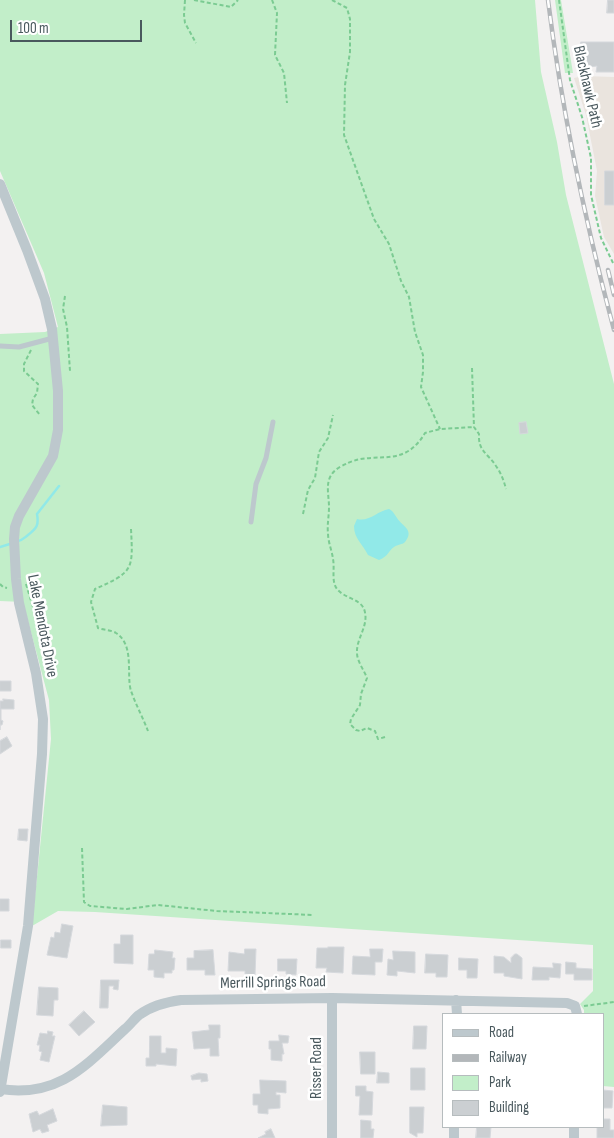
<!DOCTYPE html>
<style>
body{margin:0}
#map{position:relative;width:614px;height:1138px;overflow:hidden;background:#f3f1f1;font-family:"Sofia Sans Condensed",sans-serif}
canvas{display:block}
.legend{position:absolute;left:442px;top:1013px;width:162px;height:115px;box-sizing:border-box;background:#fff;border:1px solid #b6bcbe;margin:0;padding:6px 9px;list-style:none;font-size:15px;color:#49585d}
.legend li{display:flex;align-items:center;gap:10px;height:25px}
.legend b{width:25px;border:1px solid #b6bcbe}
.scale{position:absolute;left:10px;top:20px;width:132px;height:22px;box-sizing:border-box;border:2px solid #49585d;border-top:0;padding-left:6px;font-size:15px;line-height:18px;white-space:nowrap;color:#49585d;-webkit-text-stroke:4px #fff;paint-order:stroke}
</style>
<div id="map">
<canvas width="614" height="1138"></canvas>
<ul class="legend">
<li><b style="height:6px;background:#bdc8cd"></b>Road</li>
<li><b style="height:6px;background:#b3b7ba"></b>Railway</li>
<li><b style="height:14px;background:#c2eec9"></b>Park</li>
<li><b style="height:14px;background:#cbcfd2"></b>Building</li>
</ul>
<div class="scale">100 m</div>
</div>
<script>
const c = document.querySelector('canvas').getContext('2d');
c.lineJoin = 'round';
function paint(path, color) {
  c.fillStyle = color;
  c.fill(path, 'evenodd');
}
function trace(path, color, width, dash) {
  c.strokeStyle = color;
  c.lineWidth = width;
  c.lineCap = dash ? 'butt' : 'round';
  c.setLineDash(dash || []);
  c.stroke(path);
}
function write(font, color, halo, rows, align = 'center') {
  c.font = font + ' "Sofia Sans Condensed",sans-serif';
  c.lineWidth = 5;
  c.setLineDash([]);
  c.textBaseline = 'middle';
  c.strokeStyle = halo;
  c.fillStyle = color;
  for (const [text, x, y, turn = 0] of rows) {
    c.save();
    c.translate(x, y);
    c.rotate((+turn || 0) * Math.PI / 180);
    c.textAlign = isNaN(turn) ? turn : align;
    if (halo) c.strokeText(text, 0, 0);
    c.fillText(text, 0, 0);
    c.restore();
  }
}
paint(new Path2D(`
 M 583,76 L 614,77 L 614,254 L 604,237 L 595,196 L 597,171 L 586,115 L 574,78 Z`), '#eae4de');
paint(new Path2D(`
 M 0,0 L 535,0 L 541,72 L 557,142 L 566,195 L 614,384 L 614,1087 L 603,1086 L 603,1014 L 584,1014 L 584,1010 L 580,1004 L 593,991 L 593,945 L 95,912 L 58,911 L 32,926 L 51,739 L 49,700 L 23,602 L 0,601 L 0,334 L 45,332 L 58,327 L 44,273 L 0,171 Z
 M 555,0 L 561,0 L 573,73 L 565,73 Z`), '#c2eec9');
paint(new Path2D(`
 M 389,509 C 394,512 394,514 397,518 C 402,526 415,530 405,542 C 402,545 398,544 394,547 C 388,551 389,556 379,560 L 368,555 C 363,544 354,539 354,526 L 357,519 C 370,522 377,511 389,509 Z`), '#91e9e8');
trace(new Path2D(`
 M 18,541 C 23,540 24,538 28,535 C 37,528 39,525 37,514 L 59,486
 M 0,547 L 13,543`), '#91e9e8', 2.5);
const building = new Path2D(`
 M 608,0 L 614,0 L 614,13 L 607,13 Z
 M 581,42 L 614,42 L 614,72 L 596,72 L 597,66 L 581,68 Z
 M 605,171 L 614,171 L 614,205 L 605,205 Z
 M 526,422 L 528,433 L 520,434 L 519,423 Z
 M 0,681 L 11,681 L 11,691 L 0,691 Z
 M 3,699 L 14,700 L 14,709 L 1,709 L 1,720 L 3,721 L 2,725 L 0,725 L 0,730 L 0,701 L 3,701 Z
 M 7,737 L 12,746 L 0,754 L 0,741 Z
 M 19,829 L 28,829 L 27,841 L 18,840 Z
 M 0,899 L 9,899 L 9,911 L 0,911 Z
 M 62,924 L 73,926 L 67,958 L 47,955 L 51,937 L 54,938 L 55,932 L 60,933 Z
 M 121,935 L 133,935 L 133,964 L 114,963 L 114,944 L 120,944 Z
 M 1,940 L 11,940 L 11,948 L 1,948 Z
 M 328,947 L 344,947 L 343,973 L 326,972 L 327,968 L 316,968 L 317,948 L 328,948 Z
 M 245,949 L 256,949 L 255,975 L 245,974 L 245,971 L 228,971 L 229,952 L 244,954 Z
 M 370,949 L 383,949 L 382,962 L 375,962 L 375,975 L 352,974 L 353,956 L 370,957 Z
 M 155,950 L 173,952 L 172,958 L 175,958 L 174,970 L 172,970 L 172,973 L 164,973 L 164,978 L 154,977 L 154,970 L 148,970 L 149,954 L 154,954 Z
 M 213,950 L 215,975 L 205,975 L 205,970 L 187,970 L 187,958 L 194,958 L 194,951 Z
 M 393,951 L 415,952 L 415,973 L 397,971 L 397,976 L 387,975 L 388,959 L 393,960 Z
 M 426,954 L 448,955 L 447,977 L 436,977 L 436,973 L 425,973 Z
 M 515,954 L 517,954 L 522,958 L 522,979 L 504,976 L 504,973 L 494,973 L 494,956 L 504,957 L 511,963 L 511,958 Z
 M 459,958 L 478,959 L 477,978 L 467,978 L 467,970 L 459,970 Z
 M 278,959 L 297,959 L 296,975 L 286,974 L 286,971 L 278,971 Z
 M 566,962 L 576,963 L 576,968 L 592,969 L 592,980 L 574,980 L 574,974 L 566,974 Z
 M 553,963 L 561,964 L 560,978 L 549,977 L 549,980 L 532,980 L 533,967 L 553,968 Z
 M 101,980 L 119,980 L 118,990 L 113,989 L 114,986 L 109,986 L 108,1008 L 100,1008 Z
 M 39,987 L 58,988 L 58,1000 L 54,1000 L 53,1016 L 37,1015 Z
 M 84,1011 L 95,1022 L 79,1036 L 69,1025 Z
 M 209,1025 L 220,1025 L 220,1038 L 218,1038 L 219,1056 L 210,1056 L 210,1048 L 194,1049 L 192,1032 L 209,1030 Z
 M 414,1026 L 427,1026 L 426,1049 L 413,1049 Z
 M 48,1031 L 53,1032 L 52,1036 L 55,1036 L 49,1062 L 40,1060 L 42,1052 L 39,1051 L 40,1045 L 37,1045 L 40,1033 L 47,1034 Z
 M 279,1035 L 289,1036 L 288,1043 L 282,1043 L 284,1054 L 282,1054 L 282,1061 L 271,1060 L 271,1049 L 269,1049 L 269,1041 L 279,1041 Z
 M 150,1036 L 161,1036 L 161,1053 L 166,1053 L 166,1048 L 177,1049 L 176,1066 L 156,1064 L 156,1066 L 146,1066 L 146,1058 L 149,1058 Z
 M 360,1052 L 375,1052 L 375,1074 L 361,1074 Z
 M 411,1068 L 425,1068 L 425,1090 L 411,1090 Z
 M 378,1072 L 389,1073 L 389,1083 L 377,1083 Z
 M 199,1073 L 207,1074 L 208,1081 L 201,1082 L 201,1079 L 192,1080 L 191,1076 Z
 M 260,1080 L 286,1081 L 286,1093 L 276,1092 L 276,1095 L 280,1095 L 280,1108 L 268,1109 L 268,1114 L 258,1113 L 258,1105 L 253,1105 L 253,1094 L 260,1094 Z
 M 356,1086 L 366,1086 L 366,1091 L 373,1092 L 372,1115 L 359,1115 L 360,1096 L 356,1096 Z
 M 603,1090 L 613,1091 L 612,1108 L 603,1108 Z
 M 103,1105 L 127,1107 L 127,1125 L 101,1126 Z
 M 410,1107 L 424,1107 L 423,1133 L 417,1133 L 417,1137 L 410,1133 Z
 M 53,1109 L 57,1121 L 47,1125 L 49,1131 L 42,1133 L 40,1129 L 33,1132 L 29,1114 L 37,1111 L 39,1115 Z
 M 603,1119 L 610,1119 L 610,1130 L 614,1130 L 614,1138 L 597,1138 L 597,1127 L 603,1127 Z
 M 361,1120 L 371,1121 L 371,1129 L 374,1129 L 373,1138 L 361,1138 Z
 M 477,1127 L 491,1127 L 490,1138 L 476,1138 Z
 M 271,1129 L 275,1138 L 258,1138 L 266,1134 L 265,1132 Z`);
paint(building, '#cbcfd2');
trace(building, '#d5d8dc', 1);
trace(new Path2D(`
 M 185,0 L 184,15 L 185,23 L 196,43
 M 194,0 L 231,7 L 238,0
 M 272,0 L 277,13 L 275,55 L 284,73 L 287,103
 M 332,0 L 347,8 L 350,19 L 350,52 L 345,85 L 344,135 L 374,219 L 389,244 L 401,281 L 409,297 L 415,332 L 423,355 L 423,372 L 421,387 L 440,429
 M 559,0 L 570,80 L 582,117 L 591,158 L 591,195 L 601,238 L 614,265
 M 65,296 L 63,309 L 67,327 L 70,371
 M 31,350 L 24,364 L 24,371 L 38,384 L 37,393 L 33,399 L 32,405 L 40,415
 M 472,368 L 474,427 L 479,434 C 478,452 488,453 496,466 C 501,473 504,481 506,489
 M 303,514 L 308,490 L 315,478 L 319,452 L 328,438 L 333,415
 M 131,529 C 133,569 134,572 95,589 L 91,602 L 98,628 C 103,630 112,630 116,633 C 135,645 126,675 131,691 C 136,705 143,718 148,731
 M 0,584 L 3,587 L 7,588
 M 26,584 L 35,614 L 45,632
 M 385,737 L 378,739 L 375,731 L 367,728 L 360,731 L 356,730 L 350,724 L 351,719 L 360,705 L 361,694 L 367,678 C 364,670 357,661 357,653 C 356,638 370,625 364,609 C 360,599 344,598 337,589 C 331,581 335,569 333,559 C 332,551 328,542 328,533 C 327,525 329,516 329,507 C 329,496 325,483 332,474 C 335,469 343,465 348,463 C 376,450 403,470 425,433 L 440,429 L 474,427
 M 82,848 L 84,902 L 90,906 L 127,909 L 158,905 L 217,911 L 314,915
 M 584,1006 L 614,1002`), '#7bcb92', 2, [4, 2.5]);
trace(new Path2D(`
 M 0,346 L 19,347 L 53,338
 M 251,522 L 256,484 L 266,458 L 273,422`), '#bdc8cd', 5);
trace(new Path2D(`
 M 0,184 L 27,250 L 45,299 L 52,329 L 58,391 L 58,430 L 53,456 L 19,516 L 15,527 L 14,539 L 16,579 L 19,603 L 36,673 L 43,719 L 42,754 L 28,926 L 0,1092
 M 456,1000 L 457,1014
 M 0,1089 C 59,1098 86,1065 125,1029 C 130,1025 134,1019 139,1015 C 151,1006 166,1002 181,1000 L 332,998 L 567,1003 L 575,1006 L 577,1014
 M 332,1138 L 332,998
 M 454,1138 L 454,1127
 M 574,1138 L 574,1127`), '#bdc8cd', 10);
const rail = new Path2D(`
 M 548,0 C 562,112 585,221 614,330
 M 608,270 L 614,295`);
trace(rail, '#b3b7ba', 4.5);
trace(rail, '#fff', 2.5, [8]);
write('16px', '#49585d', '#fff', [
 ["Blackhawk Path",587,87,77],
 ["Lake Mendota Drive",42,626,79],
 ["Merrill Springs Road",273,983,-1],
 ["Risser Road",317,1068,-90]
]);
</script>
